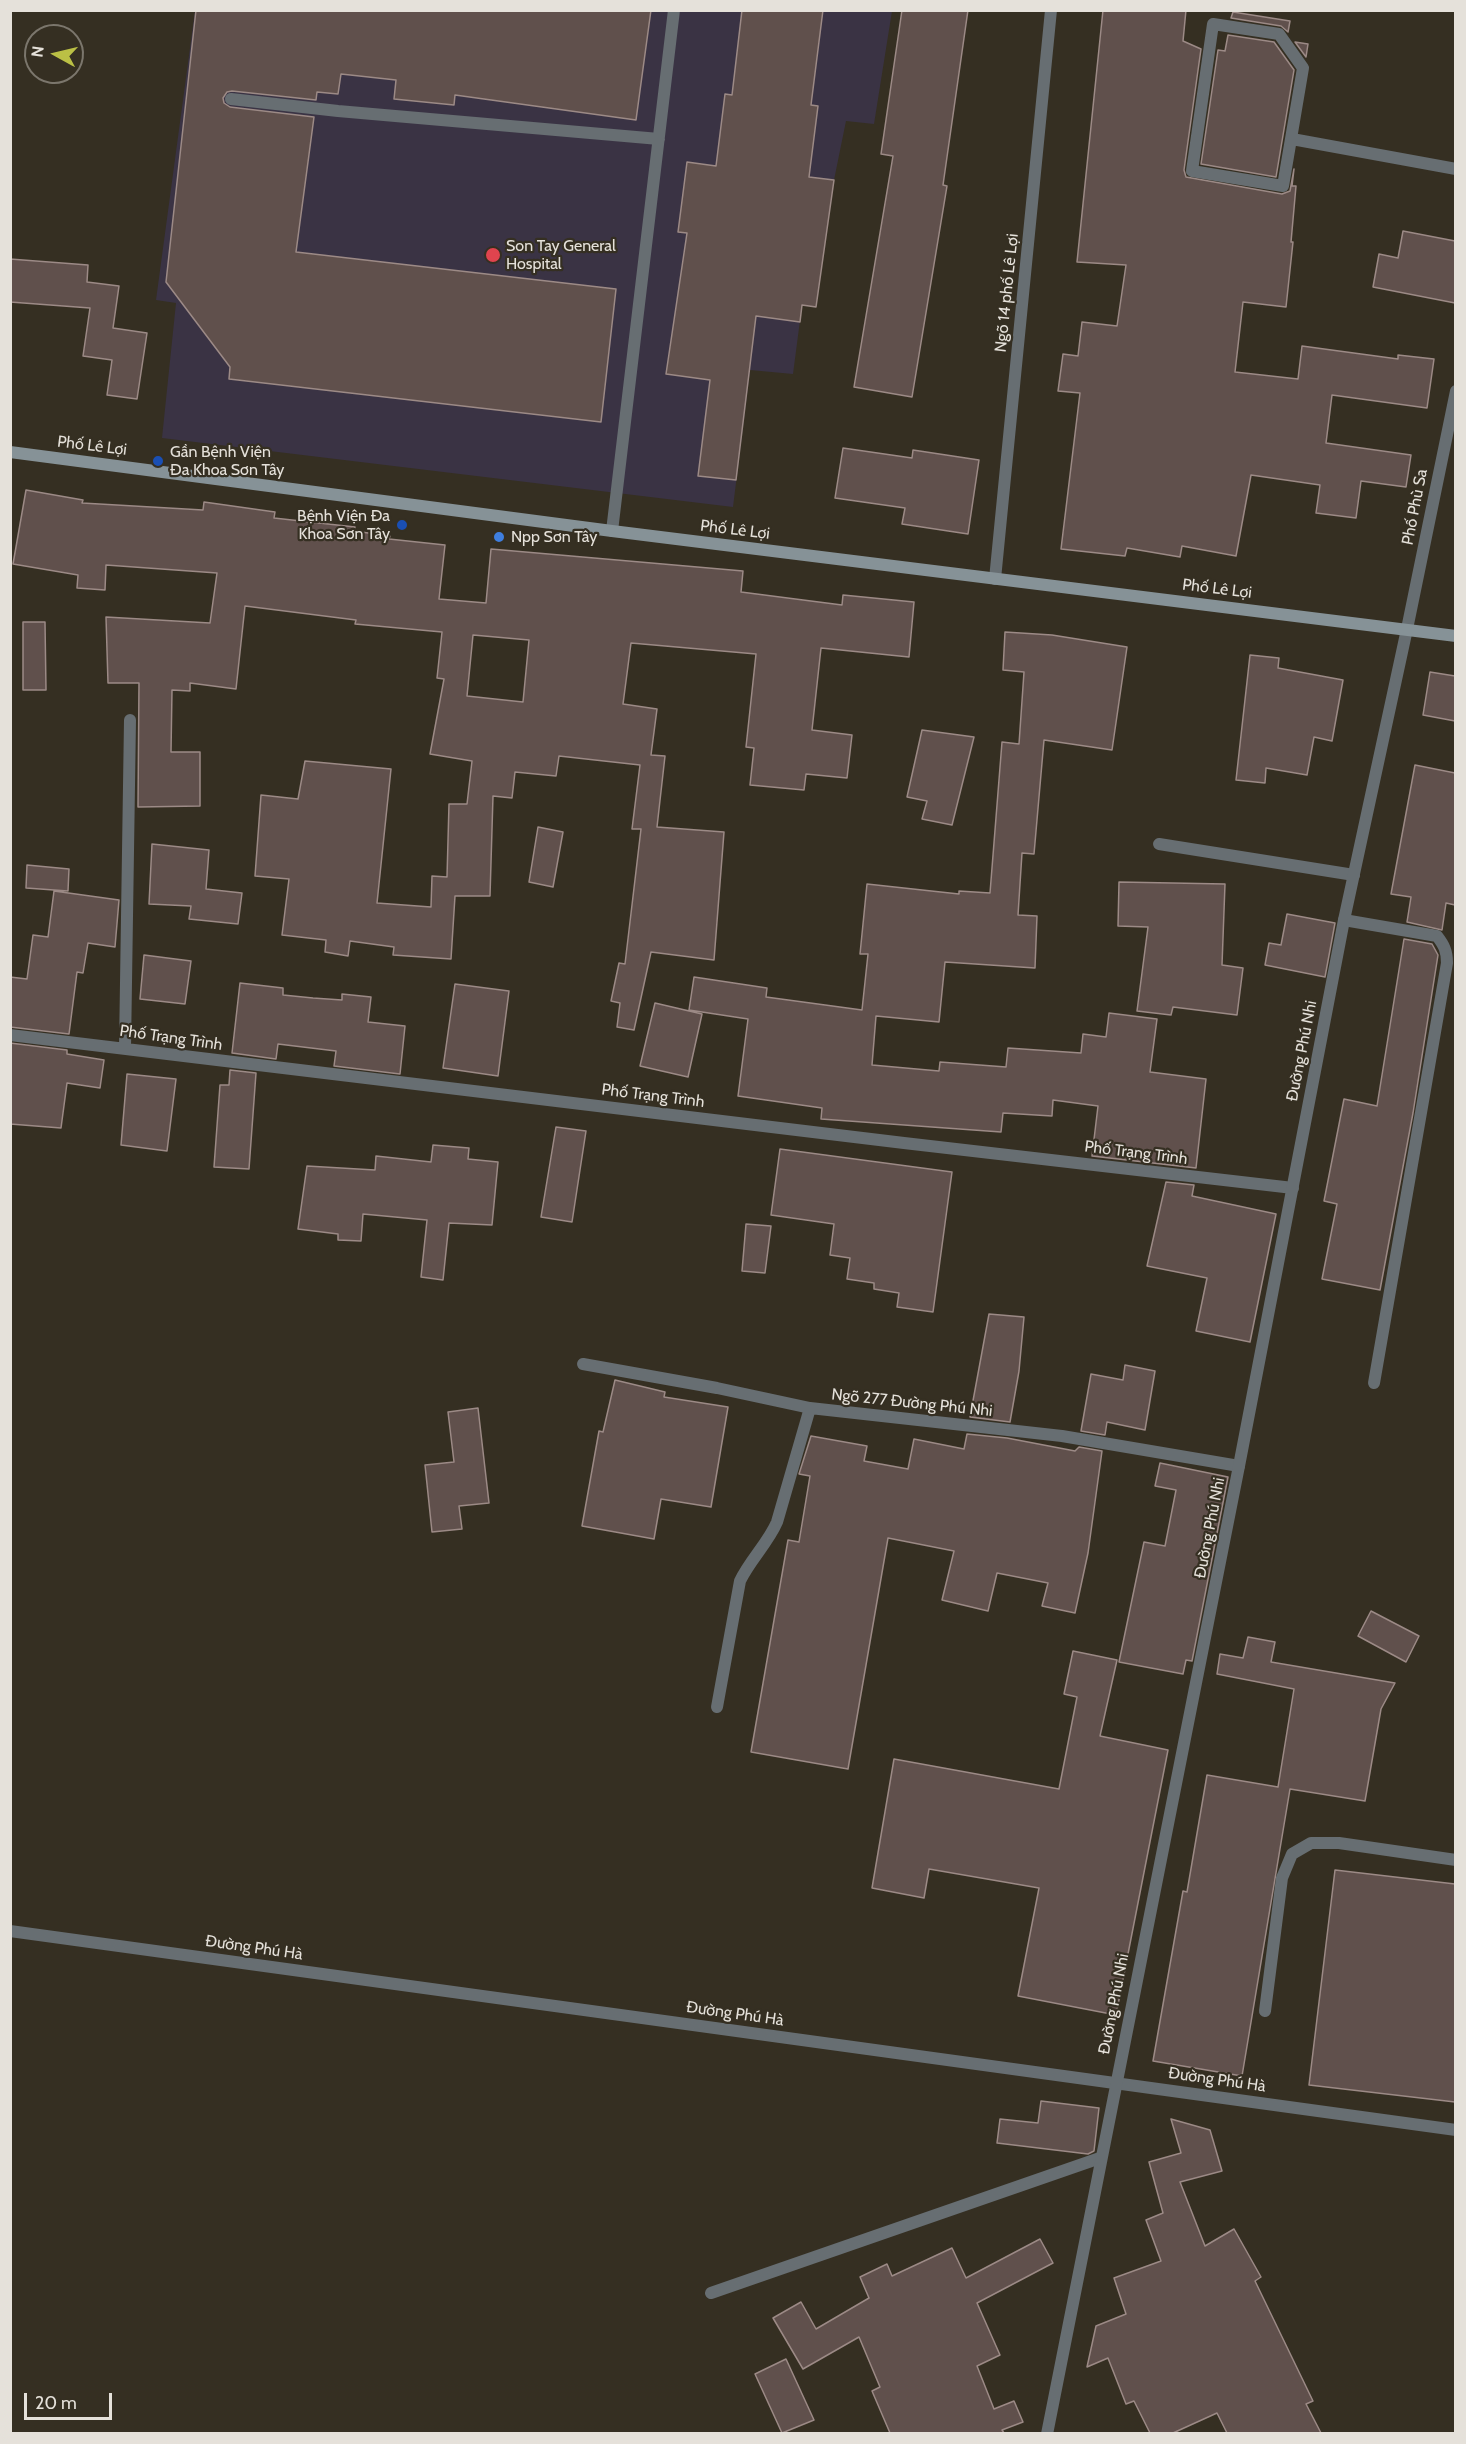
<!DOCTYPE html>
<meta charset="utf-8">
<style>
body{margin:0}
#map{position:relative;width:1466px;height:2444px;overflow:hidden;background:#352f22;font-family:Cabin,sans-serif}
canvas{display:block}
.frame{position:absolute;inset:0;border:12px solid #e5e1da;pointer-events:none}
.north{position:absolute;left:24px;top:24px;width:60px;height:60px;box-sizing:border-box;background:#352f22;border:2px solid #7b766c;border-radius:50%;rotate:278deg;font-size:16px;font-weight:700;line-height:24px;text-align:center;color:#e5e1da}
.north::after{content:'';display:block;margin:auto;width:21px;height:27px;background:#bbc045;clip-path:polygon(50% 0,100% 100%,50% 72%,0 100%)}
.scale{position:absolute;left:24px;top:2393px;width:88px;height:27px;box-sizing:border-box;border:3px solid #e5e1da;border-top:0;padding-left:8px;font-size:18px;line-height:21px;white-space:nowrap;color:#e5e1da;-webkit-text-stroke:4px #352f22;paint-order:stroke}
</style>
<div id="map">
<canvas width="1466" height="2444"></canvas>
<div class="frame"></div>
<div class="north">N</div>
<div class="scale">20 m</div>
</div>
<script>
const c = document.querySelector('canvas').getContext('2d');
c.lineJoin = 'round';
function paint(path, color) {
  c.fillStyle = color;
  c.fill(path, 'evenodd');
}
function trace(path, color, width, dash) {
  c.strokeStyle = color;
  c.lineWidth = width;
  c.lineCap = dash ? 'butt' : 'round';
  c.setLineDash(dash || []);
  c.stroke(path);
}
function write(font, color, halo, rows, align = 'center') {
  c.font = font + ' Cabin,sans-serif';
  c.lineWidth = 4.5;
  c.setLineDash([]);
  c.textBaseline = 'middle';
  c.strokeStyle = halo;
  c.fillStyle = color;
  for (const [text, x, y, turn = 0] of rows) {
    c.save();
    c.translate(x, y);
    c.rotate((+turn || 0) * Math.PI / 180);
    c.textAlign = isNaN(turn) ? turn : align;
    if (halo) c.strokeText(text, 0, 0);
    c.fillText(text, 0, 0);
    c.restore();
  }
}
paint(new Path2D(`
 M 195,11 L 892,11 L 874,124 L 846,121 L 834,180 L 816,307 L 802,305 L 793,374 L 750,370 L 733,507 L 162,438 L 176,303 L 156,300 Z`), '#3a3344');
const building = new Path2D(`
 M 196,10 L 651,10 L 636,120 L 455,95 L 454,105 L 394,99 L 396,80 L 341,74 L 338,94 L 317,92 L 316,100 L 232,91 L 227,92 L 223,98 L 224,103 L 230,107 L 314,117 L 296,252 L 616,289 L 601,422 L 229,379 L 230,367 L 166,282 Z
 M 742,10 L 823,10 L 811,105 L 818,106 L 809,177 L 834,180 L 816,307 L 802,305 L 800,322 L 756,316 L 736,480 L 698,476 L 710,380 L 666,374 L 687,233 L 678,232 L 687,162 L 716,166 L 725,94 L 732,95 Z
 M 902,10 L 968,10 L 943,185 L 947,186 L 912,397 L 854,387 L 893,156 L 881,154 Z
 M 1103,10 L 1186,10 L 1183,41 L 1201,49 L 1184,170 L 1186,177 L 1282,194 L 1290,191 L 1294,169 L 1292,186 L 1296,186 L 1291,242 L 1293,242 L 1286,307 L 1243,302 L 1235,372 L 1298,379 L 1302,346 L 1398,359 L 1398,355 L 1434,359 L 1427,408 L 1332,395 L 1326,443 L 1411,455 L 1406,487 L 1361,481 L 1356,518 L 1316,513 L 1320,485 L 1251,475 L 1236,556 L 1182,546 L 1180,557 L 1127,548 L 1125,556 L 1061,549 L 1080,393 L 1058,391 L 1063,354 L 1078,356 L 1082,322 L 1117,326 L 1126,265 L 1077,262 Z
 M 1233,12 L 1290,21 L 1288,32 L 1281,26 L 1231,18 Z
 M 1228,35 L 1274,42 L 1294,70 L 1276,177 L 1201,164 L 1218,50 L 1225,51 Z
 M 1295,42 L 1308,44 L 1306,57 Z
 M 1403,231 L 1455,241 L 1455,303 L 1373,287 L 1379,254 L 1398,258 Z
 M 10,259 L 88,265 L 87,282 L 119,286 L 113,328 L 147,333 L 137,399 L 107,395 L 112,360 L 83,356 L 90,308 L 10,302 Z
 M 843,448 L 912,458 L 913,450 L 979,460 L 968,534 L 902,524 L 905,508 L 835,498 Z
 M 26,490 L 83,500 L 82,503 L 203,510 L 204,502 L 275,512 L 274,518 L 355,527 L 354,531 L 390,536 L 389,539 L 445,545 L 439,599 L 486,603 L 491,549 L 743,571 L 741,592 L 842,605 L 843,595 L 914,602 L 909,657 L 821,648 L 812,730 L 852,735 L 847,778 L 806,774 L 804,790 L 750,785 L 754,748 L 746,747 L 756,654 L 631,643 L 623,704 L 657,709 L 651,755 L 665,756 L 657,827 L 724,832 L 714,960 L 651,952 L 634,1030 L 617,1027 L 620,1003 L 611,1001 L 619,963 L 625,964 L 641,829 L 632,829 L 640,765 L 559,756 L 556,776 L 515,772 L 512,798 L 493,796 L 490,896 L 455,896 L 451,959 L 393,955 L 394,947 L 350,941 L 348,956 L 325,952 L 326,940 L 282,935 L 289,879 L 255,876 L 261,795 L 298,799 L 305,761 L 391,769 L 377,903 L 431,907 L 432,876 L 447,877 L 449,804 L 467,804 L 472,761 L 430,754 L 444,679 L 437,678 L 442,632 L 355,624 L 356,620 L 245,606 L 236,689 L 190,683 L 190,691 L 172,690 L 171,752 L 200,752 L 200,806 L 138,807 L 139,683 L 108,683 L 106,617 L 210,623 L 217,573 L 106,565 L 105,590 L 77,588 L 78,575 L 13,564 ZM 473,635 L 529,640 L 523,702 L 467,696 Z
 M 23,622 L 45,622 L 46,690 L 23,690 Z
 M 1005,632 L 1052,635 L 1127,647 L 1112,750 L 1044,740 L 1034,854 L 1022,853 L 1018,915 L 1037,916 L 1035,968 L 945,962 L 939,1022 L 876,1016 L 872,1065 L 939,1071 L 940,1062 L 1006,1067 L 1008,1048 L 1081,1053 L 1083,1034 L 1106,1037 L 1109,1013 L 1157,1019 L 1150,1072 L 1206,1079 L 1196,1168 L 1092,1156 L 1098,1106 L 1053,1100 L 1052,1116 L 1003,1113 L 1001,1132 L 821,1119 L 822,1108 L 738,1096 L 748,1019 L 689,1010 L 694,977 L 767,988 L 766,997 L 862,1010 L 868,954 L 860,954 L 867,884 L 959,894 L 959,891 L 990,893 L 1002,742 L 1019,744 L 1024,672 L 1003,670 Z
 M 1250,655 L 1279,658 L 1278,668 L 1343,680 L 1332,741 L 1314,737 L 1307,775 L 1266,768 L 1265,783 L 1236,780 Z
 M 1430,672 L 1455,676 L 1455,721 L 1423,715 Z
 M 922,730 L 974,737 L 952,825 L 922,819 L 927,801 L 907,797 Z
 M 1415,765 L 1455,773 L 1455,905 L 1446,903 L 1442,930 L 1407,922 L 1411,897 L 1391,894 Z
 M 538,827 L 563,832 L 553,887 L 529,882 Z
 M 152,844 L 209,850 L 206,889 L 242,893 L 238,924 L 189,919 L 191,906 L 149,904 Z
 M 27,865 L 69,869 L 68,891 L 26,888 Z
 M 1119,882 L 1225,884 L 1222,965 L 1243,968 L 1237,1015 L 1173,1007 L 1171,1015 L 1137,1011 L 1148,927 L 1118,926 Z
 M 54,891 L 119,900 L 115,947 L 88,943 L 83,973 L 77,972 L 69,1034 L 10,1027 L 10,977 L 27,979 L 33,935 L 48,937 Z
 M 1287,914 L 1335,923 L 1325,977 L 1265,965 L 1269,943 L 1281,945 Z
 M 1404,939 L 1432,944 L 1438,955 L 1413,1113 L 1380,1290 L 1322,1279 L 1337,1204 L 1324,1201 L 1344,1099 L 1377,1106 Z
 M 144,955 L 191,961 L 185,1004 L 140,999 Z
 M 240,983 L 283,988 L 283,995 L 313,998 L 342,1000 L 342,994 L 371,997 L 368,1022 L 405,1026 L 400,1074 L 334,1066 L 336,1051 L 278,1044 L 276,1059 L 232,1053 Z
 M 455,984 L 509,991 L 498,1076 L 443,1068 Z
 M 655,1003 L 702,1014 L 688,1077 L 640,1066 Z
 M 10,1043 L 67,1050 L 67,1054 L 104,1060 L 100,1088 L 67,1083 L 61,1128 L 10,1124 Z
 M 230,1070 L 256,1073 L 249,1169 L 214,1167 L 220,1085 L 229,1085 Z
 M 127,1074 L 176,1079 L 167,1151 L 121,1145 Z
 M 556,1127 L 586,1131 L 572,1222 L 541,1217 Z
 M 433,1145 L 469,1148 L 468,1159 L 498,1162 L 492,1225 L 449,1223 L 443,1280 L 421,1277 L 427,1220 L 363,1214 L 361,1241 L 338,1240 L 338,1234 L 298,1229 L 307,1166 L 375,1170 L 376,1156 L 431,1162 Z
 M 780,1149 L 952,1172 L 933,1312 L 897,1307 L 899,1293 L 874,1289 L 874,1283 L 847,1279 L 850,1258 L 830,1255 L 834,1224 L 771,1215 Z
 M 1166,1182 L 1194,1185 L 1192,1196 L 1276,1214 L 1250,1342 L 1196,1331 L 1207,1278 L 1147,1266 Z
 M 746,1224 L 771,1226 L 765,1273 L 742,1271 Z
 M 989,1314 L 1024,1317 L 1019,1371 L 1010,1422 L 970,1417 Z
 M 1125,1365 L 1155,1371 L 1145,1430 L 1107,1422 L 1105,1435 L 1081,1431 L 1091,1374 L 1123,1380 Z
 M 615,1380 L 665,1392 L 664,1397 L 728,1407 L 711,1507 L 661,1499 L 654,1539 L 582,1526 L 599,1431 L 603,1432 Z
 M 478,1408 L 489,1503 L 459,1506 L 462,1529 L 432,1532 L 425,1465 L 454,1462 L 448,1412 Z
 M 967,1434 L 1007,1438 L 1075,1451 L 1079,1447 L 1102,1451 L 1088,1553 L 1075,1613 L 1042,1606 L 1048,1583 L 997,1573 L 988,1611 L 942,1600 L 954,1551 L 888,1538 L 848,1769 L 751,1752 L 788,1540 L 799,1542 L 810,1476 L 799,1474 L 811,1436 L 867,1446 L 864,1461 L 908,1469 L 914,1439 L 964,1449 Z
 M 1160,1463 L 1228,1477 L 1192,1661 L 1186,1660 L 1183,1674 L 1119,1662 L 1144,1542 L 1165,1546 L 1176,1490 L 1155,1486 Z
 M 1371,1611 L 1419,1636 L 1406,1662 L 1358,1636 Z
 M 1248,1637 L 1275,1642 L 1271,1662 L 1395,1683 L 1381,1709 L 1365,1801 L 1290,1789 L 1242,2076 L 1153,2061 L 1183,1891 L 1187,1892 L 1207,1775 L 1278,1787 L 1294,1689 L 1217,1674 L 1220,1654 L 1243,1658 Z
 M 1073,1651 L 1117,1660 L 1100,1736 L 1168,1750 L 1116,2015 L 1018,1996 L 1039,1888 L 929,1869 L 924,1898 L 872,1888 L 894,1759 L 1059,1789 L 1077,1697 L 1064,1694 Z
 M 1335,1870 L 1455,1884 L 1455,2102 L 1309,2085 Z
 M 1041,2101 L 1099,2108 L 1094,2151 L 1088,2154 L 997,2143 L 1000,2119 L 1038,2123 Z
 M 1171,2119 L 1210,2130 L 1222,2171 L 1180,2182 L 1205,2246 L 1234,2229 L 1261,2277 L 1255,2281 L 1313,2401 L 1306,2404 L 1321,2433 L 1227,2433 L 1217,2413 L 1173,2433 L 1150,2433 L 1134,2401 L 1126,2404 L 1108,2358 L 1087,2367 L 1096,2326 L 1126,2314 L 1114,2278 L 1161,2261 L 1146,2220 L 1163,2213 L 1149,2162 L 1181,2153 Z
 M 1040,2239 L 1053,2263 L 977,2303 L 1000,2355 L 977,2366 L 994,2409 L 1014,2401 L 1023,2422 L 1002,2430 L 1004,2433 L 890,2433 L 872,2391 L 880,2387 L 859,2337 L 803,2369 L 773,2318 L 801,2302 L 816,2329 L 869,2298 L 860,2277 L 887,2264 L 892,2276 L 952,2248 L 966,2278 Z
 M 786,2359 L 814,2420 L 782,2433 L 755,2374 Z`);
paint(building, '#60504c');
trace(building, '#9c8a86', 1.5);
trace(new Path2D(`
 M 1213,24 L 1279,34 L 1303,68 L 1283,186 L 1192,171 Z
 M 231,99 L 338,111 L 659,139
 M 1292,139 L 1456,169
 M 612,531 L 674,10`), '#676e72', 12);
trace(new Path2D(`
 M 995,579 L 1051,10
 M 1407,629 L 1456,391
 M 1159,844 L 1354,875
 M 1344,920 L 1437,936 C 1444,945 1447,951 1447,963 L 1374,1383
 M 10,1035 L 904,1143 L 1293,1188
 M 125,1048 L 130,720
 M 583,1364 L 717,1388 L 810,1408 L 1062,1436 L 1239,1466
 M 717,1707 L 740,1581 C 750,1560 768,1543 777,1522 L 810,1408
 M 10,1931 L 1456,2130
 M 1265,2011 L 1282,1878 L 1292,1854 L 1311,1843 L 1339,1843 L 1456,1860
 M 711,2293 L 1100,2158`), '#676e72', 12);
trace(new Path2D(`
 M 1047,2434 L 1239,1466 L 1344,920 L 1407,629`), '#676e72', 12);
trace(new Path2D(`
 M 10,452 L 612,531 L 1456,636`), '#869297', 12);
for (const [x, y, r, color] of [
 [493,255,8,"#e0444e"],
 [158,461,6,"#1a4fb4"],
 [402,525,6,"#1a4fb4"],
 [499,537,6,"#3f7fe0"]
]) {
  const dot = new Path2D();
  dot.arc(x, y, r, 0, 2 * Math.PI);
  c.fillStyle = color;
  c.fill(dot);
  trace(dot, '#352f22', 2);
}
write('16px', '#e5e1da', '#352f22', [
 ["Son Tay General",506,246],
 ["Hospital",506,264],
 ["Gần Bệnh Viện",170,452],
 ["Đa Khoa Sơn Tây",170,470],
 ["Bệnh Viện Đa",390,516,"right"],
 ["Khoa Sơn Tây",390,534,"right"],
 ["Npp Sơn Tây",511,537]
], 'left');
write('16px', '#e5e1da', '#352f22', [
 ["Ngõ 14 phố Lê Lợi",1007,293,-84],
 ["Phố Lê Lợi",92,446,7],
 ["Phố Phù Sa",1415,507,-79],
 ["Phố Lê Lợi",735,530,7],
 ["Phố Lê Lợi",1217,589,7],
 ["Phố Trạng Trình",171,1038,8],
 ["Đường Phú Nhi",1302,1051,-79],
 ["Phố Trạng Trình",653,1096,7],
 ["Phố Trạng Trình",1136,1153,7],
 ["Ngõ 277 Đường Phú Nhi",912,1403,6],
 ["Đường Phú Nhi",1210,1528,-79],
 ["Đường Phú Hà",254,1948,8],
 ["Đường Phú Nhi",1114,2004,-79],
 ["Đường Phú Hà",735,2014,8],
 ["Đường Phú Hà",1217,2080,8]
]);
</script>
